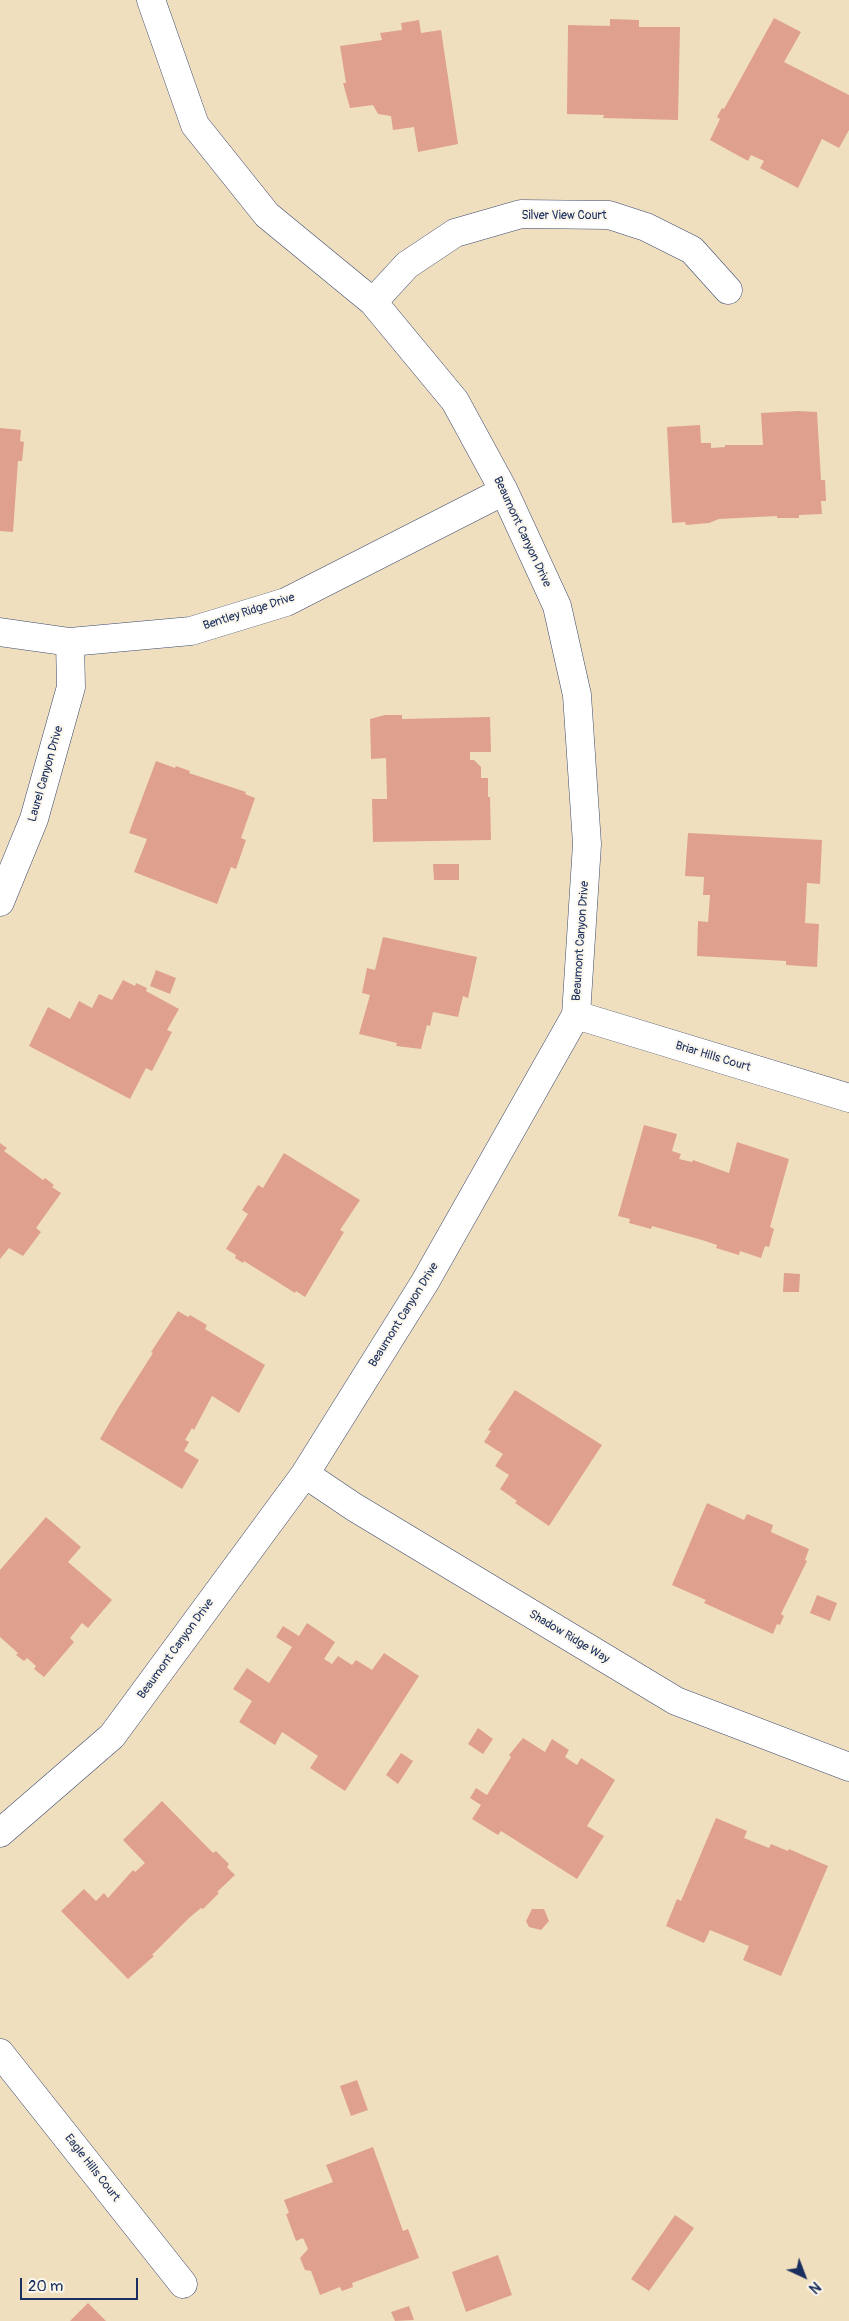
<!DOCTYPE html>
<style>
body{margin:0}
#map{position:relative;width:849px;height:2321px;overflow:hidden;background:#f0dfbf;font-family:Pangolin,sans-serif}
canvas{display:block}
.north{position:absolute;left:779px;top:2251px;width:50px;height:50px;-webkit-text-stroke:4px #fbf7ec;paint-order:stroke;rotate:137deg;font-size:14px;font-weight:700;line-height:20px;text-align:center;color:#1b2f5e}
.north::after{content:'';display:block;margin:auto;width:18px;height:22px;background:#1b2f5e;clip-path:polygon(50% 0,100% 100%,50% 72%,0 100%)}
.scale{position:absolute;left:20px;top:2278px;width:118px;height:22px;box-sizing:border-box;border:2px solid #1b2f5e;border-top:0;padding-left:6px;font-size:15px;line-height:18px;white-space:nowrap;color:#1b2f5e;-webkit-text-stroke:4px #fbf7ec;paint-order:stroke}
</style>
<div id="map">
<canvas width="849" height="2321"></canvas>
<div class="north">N</div>
<div class="scale">20 m</div>
</div>
<script>
const c = document.querySelector('canvas').getContext('2d');
c.lineJoin = 'round';
function paint(path, color) {
  c.fillStyle = color;
  c.fill(path, 'evenodd');
}
function trace(path, color, width, dash) {
  c.strokeStyle = color;
  c.lineWidth = width;
  c.lineCap = dash ? 'butt' : 'round';
  c.setLineDash(dash || []);
  c.stroke(path);
}
function write(font, color, halo, rows, align = 'center') {
  c.font = font + ' Pangolin,sans-serif';
  c.lineWidth = 4;
  c.setLineDash([]);
  c.textBaseline = 'middle';
  c.strokeStyle = halo;
  c.fillStyle = color;
  for (const [text, x, y, turn = 0] of rows) {
    c.save();
    c.translate(x, y);
    c.rotate((+turn || 0) * Math.PI / 180);
    c.textAlign = isNaN(turn) ? turn : align;
    if (halo) c.strokeText(text, 0, 0);
    c.fillText(text, 0, 0);
    c.restore();
  }
}
paint(new Path2D(`
 M 774,18 L 801,32 L 784,62 L 849,95 L 849,130 L 839,148 L 822,139 L 798,188 L 760,168 L 764,161 L 751,155 L 748,161 L 710,140 L 720,119 L 717,117 L 722,108 L 724,109 Z
 M 610,19 L 639,20 L 639,27 L 680,27 L 678,120 L 603,118 L 604,115 L 567,114 L 568,25 L 610,26 Z
 M 419,20 L 421,33 L 441,30 L 458,144 L 418,152 L 414,127 L 393,130 L 391,116 L 378,114 L 373,105 L 350,108 L 343,83 L 346,83 L 340,46 L 382,40 L 380,33 L 402,30 L 401,23 Z
 M 798,411 L 817,412 L 821,480 L 825,480 L 826,501 L 821,501 L 822,514 L 799,515 L 799,518 L 777,518 L 777,516 L 719,519 L 709,523 L 686,525 L 685,522 L 672,523 L 667,427 L 700,425 L 701,443 L 711,443 L 711,448 L 725,447 L 725,445 L 763,445 L 761,413 Z
 M 0,428 L 21,430 L 20,441 L 24,442 L 22,461 L 18,461 L 13,532 L 0,531 Z
 M 385,715 L 402,715 L 402,719 L 490,717 L 491,752 L 470,752 L 470,760 L 474,760 L 481,767 L 481,778 L 488,778 L 488,797 L 490,797 L 491,840 L 373,842 L 372,799 L 387,799 L 386,758 L 371,759 L 370,719 Z
 M 156,761 L 175,768 L 176,766 L 190,771 L 189,773 L 246,792 L 245,794 L 255,798 L 241,838 L 246,840 L 236,869 L 231,867 L 217,904 L 134,872 L 147,839 L 129,833 Z
 M 688,833 L 822,840 L 820,884 L 807,883 L 805,923 L 819,924 L 817,967 L 786,965 L 786,961 L 697,956 L 698,921 L 708,922 L 710,895 L 703,895 L 704,877 L 685,876 Z
 M 433,864 L 459,864 L 459,880 L 434,880 Z
 M 383,937 L 477,957 L 468,998 L 463,996 L 458,1017 L 433,1012 L 430,1026 L 427,1025 L 421,1049 L 396,1046 L 397,1043 L 359,1034 L 370,995 L 362,993 L 367,968 L 375,970 Z
 M 156,970 L 176,978 L 170,994 L 150,986 Z
 M 123,980 L 135,986 L 136,983 L 147,988 L 146,991 L 179,1009 L 167,1030 L 172,1032 L 152,1071 L 146,1068 L 130,1099 L 29,1046 L 48,1007 L 70,1019 L 79,1001 L 92,1008 L 99,994 L 112,1000 Z
 M 644,1125 L 677,1134 L 672,1151 L 681,1154 L 679,1159 L 692,1162 L 693,1160 L 729,1173 L 737,1142 L 789,1159 L 770,1227 L 774,1229 L 769,1247 L 765,1246 L 761,1258 L 740,1251 L 739,1255 L 716,1248 L 717,1245 L 702,1240 L 652,1226 L 651,1229 L 629,1223 L 630,1219 L 618,1216 Z
 M 0,1143 L 7,1148 L 4,1151 L 43,1180 L 45,1178 L 54,1185 L 52,1187 L 61,1193 L 36,1228 L 41,1232 L 23,1256 L 9,1248 L 0,1259 Z
 M 284,1153 L 360,1200 L 340,1230 L 344,1232 L 305,1297 L 296,1291 L 295,1293 L 244,1261 L 243,1263 L 235,1258 L 236,1255 L 226,1249 L 248,1214 L 242,1210 L 258,1185 L 263,1188 Z
 M 784,1273 L 800,1274 L 799,1292 L 783,1292 Z
 M 178,1311 L 188,1317 L 190,1315 L 207,1325 L 205,1329 L 265,1365 L 239,1413 L 212,1396 L 194,1430 L 192,1428 L 185,1440 L 189,1442 L 184,1451 L 199,1460 L 182,1489 L 100,1439 L 118,1408 L 153,1353 L 151,1352 Z
 M 515,1390 L 602,1445 L 549,1526 L 515,1503 L 517,1501 L 500,1489 L 509,1475 L 495,1466 L 503,1454 L 484,1442 L 491,1431 L 488,1430 Z
 M 707,1503 L 744,1520 L 747,1514 L 773,1525 L 771,1532 L 809,1549 L 805,1560 L 807,1561 L 781,1614 L 784,1616 L 780,1625 L 777,1624 L 773,1634 L 704,1603 L 706,1600 L 672,1585 Z
 M 46,1517 L 81,1547 L 68,1562 L 112,1600 L 88,1628 L 82,1623 L 70,1638 L 74,1642 L 44,1677 L 34,1669 L 36,1666 L 27,1658 L 24,1661 L 16,1655 L 18,1653 L 0,1637 L 0,1570 Z
 M 817,1595 L 837,1603 L 830,1621 L 810,1613 Z
 M 307,1623 L 335,1642 L 324,1659 L 332,1664 L 338,1656 L 352,1665 L 356,1660 L 372,1670 L 384,1653 L 419,1676 L 345,1791 L 310,1768 L 318,1756 L 282,1732 L 275,1745 L 239,1722 L 252,1701 L 233,1689 L 247,1668 L 269,1683 L 292,1647 L 276,1637 L 283,1626 L 299,1636 Z
 M 478,1728 L 493,1739 L 483,1754 L 468,1744 Z
 M 523,1738 L 545,1752 L 552,1739 L 569,1750 L 565,1757 L 577,1765 L 581,1758 L 615,1780 L 587,1826 L 604,1836 L 577,1879 L 501,1831 L 498,1835 L 472,1819 L 481,1805 L 470,1798 L 476,1788 L 487,1795 L 511,1757 L 509,1755 Z
 M 401,1753 L 413,1761 L 398,1784 L 386,1775 Z
 M 162,1801 L 213,1853 L 216,1851 L 229,1864 L 227,1867 L 235,1875 L 217,1892 L 219,1893 L 203,1909 L 201,1908 L 189,1918 L 152,1955 L 154,1956 L 128,1979 L 61,1911 L 84,1889 L 96,1901 L 104,1893 L 108,1898 L 133,1870 L 135,1872 L 145,1863 L 123,1840 Z
 M 716,1818 L 747,1831 L 744,1838 L 769,1848 L 771,1844 L 788,1851 L 789,1849 L 828,1866 L 781,1976 L 743,1960 L 749,1946 L 710,1930 L 704,1943 L 666,1926 L 677,1899 L 681,1901 Z
 M 532,1909 L 544,1909 L 549,1921 L 541,1930 L 529,1927 L 526,1921 Z
 M 357,2080 L 368,2110 L 351,2116 L 340,2086 Z
 M 373,2147 L 403,2231 L 408,2229 L 419,2258 L 352,2283 L 353,2287 L 342,2291 L 340,2287 L 320,2295 L 311,2271 L 305,2270 L 300,2258 L 308,2249 L 303,2238 L 296,2241 L 286,2214 L 289,2213 L 284,2200 L 333,2182 L 326,2165 Z
 M 675,2215 L 694,2228 L 649,2291 L 631,2279 Z
 M 498,2255 L 512,2295 L 466,2312 L 452,2272 Z
 M 88,2303 L 106,2321 L 70,2321 Z
 M 409,2306 L 414,2320 L 395,2321 L 391,2312 Z`), '#dfa18e');
const minor = new Path2D(`
 M 373,302 L 407,265 L 455,233 L 521,214 L 609,215 L 646,227 L 692,250 L 728,290
 M 0,632 L 70,642 L 191,631 L 286,602 L 504,491
 M 0,902 L 34,819 L 71,687 L 70,642
 M 576,1015 L 849,1098
 M 305,1474 L 354,1507 L 676,1701 L 849,1767
 M 0,1833 L 112,1736 L 305,1474 L 425,1282 L 576,1015 L 587,844 L 577,695 L 557,606 L 504,491 L 455,401 L 373,302 L 267,215 L 195,125 L 151,0
 M 0,2053 L 183,2284`);
trace(minor, '#3b496d', 29);
trace(minor, '#fff', 28);
write('12px', '#1b2f5e', '#fbf7ec', [
 ["Silver View Court",564,216],
 ["Beaumont Canyon Drive",522,532,65],
 ["Bentley Ridge Drive",249,612,-18],
 ["Laurel Canyon Drive",46,774,-74],
 ["Beaumont Canyon Drive",581,941,-86],
 ["Briar Hills Court",713,1057,17],
 ["Beaumont Canyon Drive",404,1315,-58],
 ["Shadow Ridge Way",569,1637,31],
 ["Beaumont Canyon Drive",176,1649,-54],
 ["Eagle Hills Court",92,2168,52]
]);
</script>
